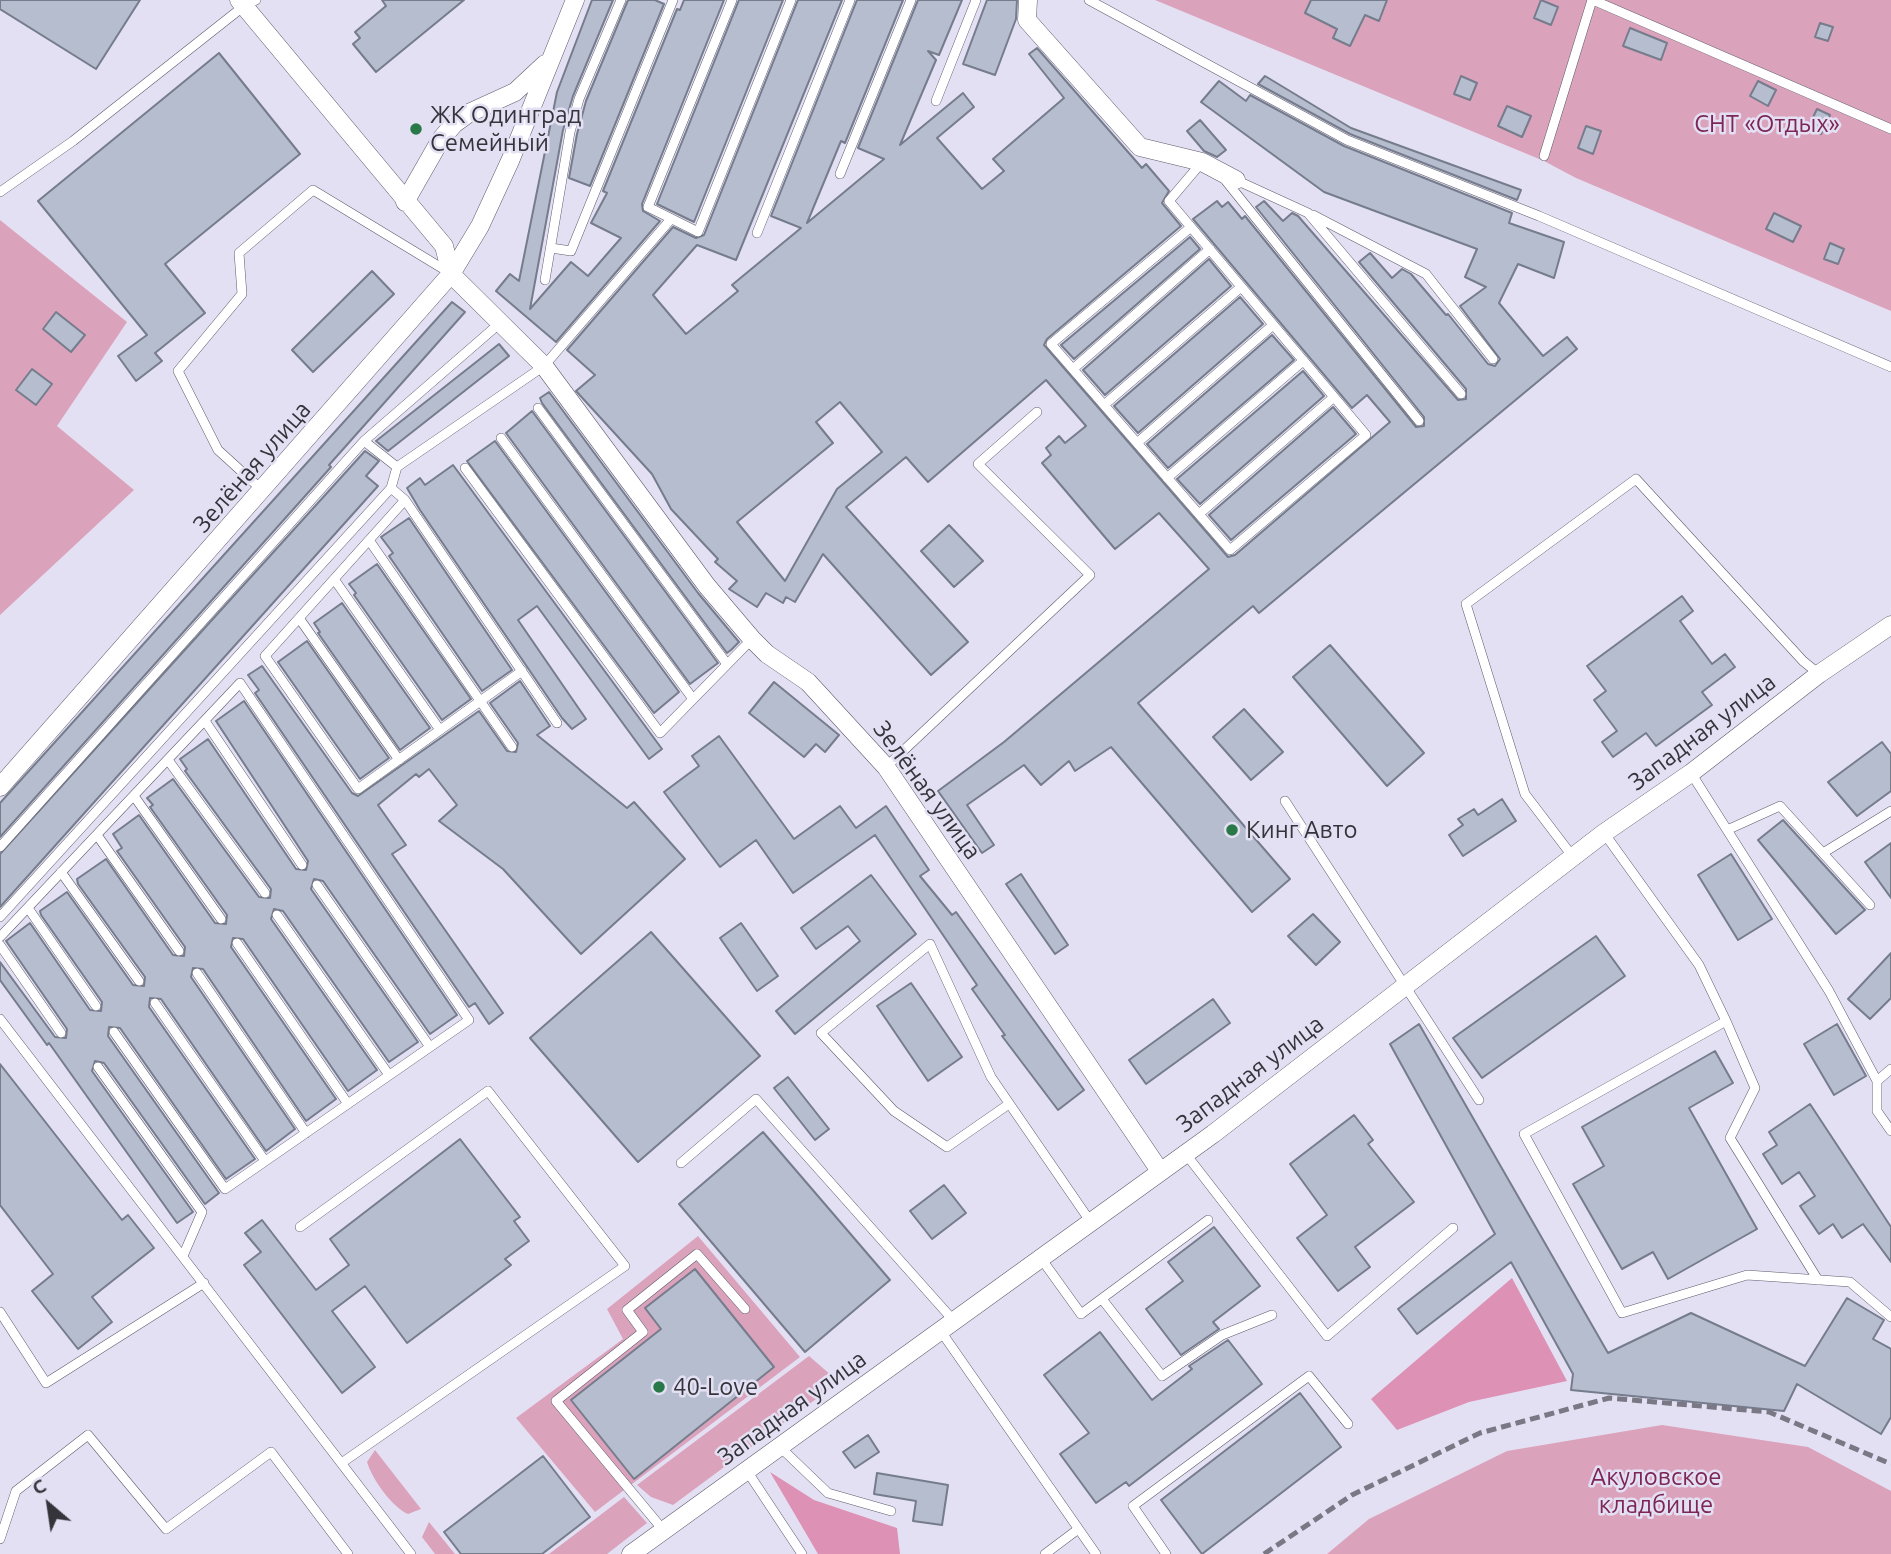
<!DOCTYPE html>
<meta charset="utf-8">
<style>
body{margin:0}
#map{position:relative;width:1891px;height:1554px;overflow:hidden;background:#e4e0f4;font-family:Ubuntu,sans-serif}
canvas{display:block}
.north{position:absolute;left:14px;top:1470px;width:70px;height:70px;-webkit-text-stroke:5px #e4e0f4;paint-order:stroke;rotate:331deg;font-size:19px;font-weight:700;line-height:28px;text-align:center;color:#35343b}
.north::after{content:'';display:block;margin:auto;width:24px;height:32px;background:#35343b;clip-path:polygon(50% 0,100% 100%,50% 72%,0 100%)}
</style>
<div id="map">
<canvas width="1891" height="1554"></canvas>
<div class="north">С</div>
</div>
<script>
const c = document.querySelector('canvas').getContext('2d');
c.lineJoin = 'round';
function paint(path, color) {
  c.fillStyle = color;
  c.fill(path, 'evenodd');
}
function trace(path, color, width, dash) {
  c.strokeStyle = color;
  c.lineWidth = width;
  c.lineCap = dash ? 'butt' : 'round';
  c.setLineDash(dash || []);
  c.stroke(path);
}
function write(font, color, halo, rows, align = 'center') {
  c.font = font + ' Ubuntu,sans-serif';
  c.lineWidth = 5;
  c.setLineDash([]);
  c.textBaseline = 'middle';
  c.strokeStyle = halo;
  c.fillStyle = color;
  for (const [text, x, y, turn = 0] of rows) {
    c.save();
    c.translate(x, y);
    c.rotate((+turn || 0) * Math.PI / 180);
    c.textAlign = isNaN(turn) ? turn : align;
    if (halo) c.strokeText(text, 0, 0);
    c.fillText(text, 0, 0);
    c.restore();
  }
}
paint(new Path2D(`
 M 1155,0 L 1891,0 L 1891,311 L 1576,178 L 1544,161 Z
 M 0,220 L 127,322 L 57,426 L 134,490 L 0,615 Z
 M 698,1236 L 800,1357 L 595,1512 L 516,1418 L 623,1339 L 607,1309 Z
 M 809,1356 L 839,1382 L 673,1505 L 651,1497 L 637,1485 Z
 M 1662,1425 L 1808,1447 L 1891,1491 L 1891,1554 L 1327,1554 L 1369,1519 L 1507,1451 Z
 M 375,1450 L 421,1509 L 408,1514 C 392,1507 372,1479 367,1462 Z
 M 624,1497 L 647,1523 L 607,1554 L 549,1554 Z
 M 429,1522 L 455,1554 L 435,1554 L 422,1537 Z`), '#dba2bb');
paint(new Path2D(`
 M 1512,1278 L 1567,1381 L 1469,1402 L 1397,1430 L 1371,1399 Z
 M 770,1472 L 814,1500 L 897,1528 L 900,1554 L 818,1554 Z`), '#dd91b4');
const building = new Path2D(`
 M 0,0 L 140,0 L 96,69 L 0,9 Z
 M 382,0 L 464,0 L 376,72 L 353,44 L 360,38 L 355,32 L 386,6 Z
 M 592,0 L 613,0 L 573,96 L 563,130 L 530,309 L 571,262 L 588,276 L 621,238 L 591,223 L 607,193 L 603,191 L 677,9 L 680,10 L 684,0 L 724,0 L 642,204 L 643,211 L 660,221 L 556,342 L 496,291 L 510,274 L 519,281 L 557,92 Z
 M 628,0 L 655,0 L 664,4 L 590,186 L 569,178 L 577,134 L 586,101 Z
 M 739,0 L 783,0 L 694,222 L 657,204 Z
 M 798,0 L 842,0 L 736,260 L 697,245 L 653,295 L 686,334 L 738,291 L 732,285 L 801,228 L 771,216 L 857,0 L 903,0 L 845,143 L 841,141 L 807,223 L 884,159 L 858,148 L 918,0 L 962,0 L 939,55 L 928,51 L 936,60 L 900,145 L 963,93 L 974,107 L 937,138 L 982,189 L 1004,171 L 993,159 L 1064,98 L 1029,54 L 1037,48 L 1142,168 L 1146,164 L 1169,191 L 1162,203 L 1181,226 L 1047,339 L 1044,345 L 1228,557 L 1235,555 L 1390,422 L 1367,395 L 1352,408 L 1193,219 L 1217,201 L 1222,207 L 1228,202 L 1242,219 L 1245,216 L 1416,427 L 1424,426 L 1424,417 L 1256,207 L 1264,201 L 1283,221 L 1292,213 L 1298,216 L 1458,400 L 1466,399 L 1466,389 L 1359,262 L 1370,253 L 1392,278 L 1402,269 L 1411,274 L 1446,315 L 1448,314 L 1488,364 L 1495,366 L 1500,359 L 1460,306 L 1486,287 L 1465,277 L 1477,249 L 1324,192 L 1201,102 L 1219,81 L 1246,101 L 1250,95 L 1344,146 L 1512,213 L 1509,223 L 1564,242 L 1554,278 L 1518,264 L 1499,303 L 1543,356 L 1567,337 L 1577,349 L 1259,613 L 1253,606 L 1138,703 L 1290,879 L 1252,912 L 1111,747 L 1075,771 L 1069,761 L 1041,785 L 1024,765 L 967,805 L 994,845 L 982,853 L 938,791 L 1004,742 L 1209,569 L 1159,513 L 1115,549 L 1042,463 L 1051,455 L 1046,448 L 1059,436 L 1065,443 L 1086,426 L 1046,380 L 928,482 L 906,457 L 846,507 L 968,642 L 931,675 L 823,554 L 795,602 L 786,597 L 783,603 L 766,593 L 757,607 L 729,589 L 737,581 L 715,562 L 718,559 L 671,509 L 652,474 L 576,391 L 595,375 L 567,350 L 673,227 L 696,238 L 704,235 ZM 840,402 L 882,452 L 837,489 L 785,581 L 737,522 L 833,443 L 816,422 Z
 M 987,0 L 1017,0 L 1016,19 L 995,75 L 963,64 Z
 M 1311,0 L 1387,0 L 1379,21 L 1365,15 L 1350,46 L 1333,38 L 1337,29 L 1305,13 Z
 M 1541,0 L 1558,7 L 1551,25 L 1534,18 Z
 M 1820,23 L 1833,27 L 1828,41 L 1815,37 Z
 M 1630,28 L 1667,43 L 1661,60 L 1623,46 Z
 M 219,53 L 300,154 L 165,264 L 205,313 L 155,353 L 162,361 L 136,381 L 118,356 L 147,335 L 38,201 Z
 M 1265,76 L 1351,128 L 1521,190 L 1517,200 L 1350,134 L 1258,84 Z
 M 1461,76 L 1477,83 L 1470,100 L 1454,94 Z
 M 1758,81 L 1776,90 L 1768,106 L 1750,96 Z
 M 1507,106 L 1531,116 L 1522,137 L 1498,126 Z
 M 1817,109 L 1830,115 L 1821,134 L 1808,128 Z
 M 1200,120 L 1226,150 L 1217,157 L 1204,151 L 1187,131 Z
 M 1586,126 L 1601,131 L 1593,154 L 1578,148 Z
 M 1774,213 L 1801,226 L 1793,242 L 1766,229 Z
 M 1190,237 L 1200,249 L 1074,359 L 1061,345 Z
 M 1830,243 L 1844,249 L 1838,264 L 1824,259 Z
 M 1209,259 L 1231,286 L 1105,395 L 1083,370 Z
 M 372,271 L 394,294 L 313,372 L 292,350 Z
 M 1240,297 L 1263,324 L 1138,433 L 1114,406 Z
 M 452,302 L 465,312 L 329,465 L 331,467 L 0,837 L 0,803 Z
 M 56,312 L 85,335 L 71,352 L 43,329 Z
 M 1272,335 L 1294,360 L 1168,468 L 1147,444 Z
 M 499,344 L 509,356 L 388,451 L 376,441 Z
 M 32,369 L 52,384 L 36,405 L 16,390 Z
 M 1303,371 L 1324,396 L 1200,504 L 1177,479 Z
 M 549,392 L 698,593 L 739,642 L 731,650 L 727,653 L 542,403 L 540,398 Z
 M 1333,407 L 1356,434 L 1231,540 L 1209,515 Z
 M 532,411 L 718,663 L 690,684 L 506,433 Z
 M 495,441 L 679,692 L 654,713 L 467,461 Z
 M 365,451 L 379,461 L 366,476 L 378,486 L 0,907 L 0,854 Z
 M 453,465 L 662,749 L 649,759 L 537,606 L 518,620 L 586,719 L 572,729 L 562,718 L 420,510 L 407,488 L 420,478 L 425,485 Z
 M 409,518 L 512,670 L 482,691 L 389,556 L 393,553 L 381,537 Z
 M 949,525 L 983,561 L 954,587 L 921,551 Z
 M 377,564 L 471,699 L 442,720 L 354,595 L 356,593 L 349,584 Z
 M 1682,596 L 1693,611 L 1680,621 L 1712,664 L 1725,654 L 1735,667 L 1702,692 L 1712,705 L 1656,746 L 1646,733 L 1613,757 L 1602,742 L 1617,731 L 1594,700 L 1606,691 L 1587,666 Z
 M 342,603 L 430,728 L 400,750 L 318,633 L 320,632 L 314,623 Z
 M 307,641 L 389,758 L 360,779 L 278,662 Z
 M 1330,645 L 1424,753 L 1387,786 L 1293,677 Z
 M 262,666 L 352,793 L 358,796 L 479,711 L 507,751 L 516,752 L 518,743 L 490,703 L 520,681 L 550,726 L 537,735 L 627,808 L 634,802 L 685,859 L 581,954 L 503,869 L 439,821 L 457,805 L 429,769 L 419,777 L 416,774 L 378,805 L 406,845 L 392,854 L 503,1013 L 489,1024 L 475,1003 L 469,1007 L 255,693 L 259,690 L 248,675 Z
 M 774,682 L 839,735 L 825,752 L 816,744 L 804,757 L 749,713 Z
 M 244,701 L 457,1015 L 430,1034 L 323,881 L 314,879 L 311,889 L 418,1042 L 389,1062 L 283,911 L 274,909 L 271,919 L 377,1070 L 348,1091 L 243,939 L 233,938 L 231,947 L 336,1099 L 306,1121 L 203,969 L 193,968 L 191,977 L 295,1129 L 266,1151 L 161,999 L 150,998 L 149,1007 L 255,1159 L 226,1179 L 120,1028 L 109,1027 L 108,1036 L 219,1193 L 205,1204 L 104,1063 L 95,1061 L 92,1071 L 193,1212 L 177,1223 L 49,1043 L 47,1045 L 0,980 L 0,962 L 55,1037 L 66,1038 L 67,1029 L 6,941 L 30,923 L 90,1010 L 101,1011 L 102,1002 L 41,915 L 40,911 L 67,892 L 133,985 L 144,986 L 145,977 L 78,884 L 77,879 L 106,859 L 173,955 L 184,956 L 185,947 L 117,851 L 122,848 L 113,834 L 139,815 L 215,923 L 226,924 L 227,915 L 150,807 L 153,805 L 147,798 L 173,779 L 259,897 L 270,898 L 271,889 L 185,771 L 187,769 L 180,759 L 208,739 L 296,869 L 306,870 L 308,861 L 216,721 Z
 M 1244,709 L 1283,752 L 1251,780 L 1213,737 Z
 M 719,736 L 794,839 L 840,806 L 856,828 L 886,806 L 929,870 L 920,876 L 952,915 L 956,912 L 1084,1090 L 1058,1110 L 1002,1036 L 1005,1035 L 972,989 L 977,985 L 875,835 L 793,893 L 756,840 L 720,867 L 664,792 L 699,766 L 692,756 Z
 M 1882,742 L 1891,754 L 1891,791 L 1857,816 L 1828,782 Z
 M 1502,799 L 1516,821 L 1463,856 L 1449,835 L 1463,825 L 1458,819 L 1474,809 L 1478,815 Z
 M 1783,820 L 1865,910 L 1836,934 L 1758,840 Z
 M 1891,843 L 1891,898 L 1865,862 Z
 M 1731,854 L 1772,919 L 1738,940 L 1698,875 Z
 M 1021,874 L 1068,945 L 1055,954 L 1006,884 Z
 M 871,875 L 916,934 L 795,1034 L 776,1011 L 860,941 L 848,926 L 816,949 L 801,928 Z
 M 1313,914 L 1340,942 L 1316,965 L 1288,936 Z
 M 741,923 L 778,976 L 757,991 L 720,938 Z
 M 651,932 L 760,1056 L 638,1162 L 530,1038 Z
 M 1596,936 L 1625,976 L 1482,1078 L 1453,1038 Z
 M 1891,953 L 1891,998 L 1870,1019 L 1848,999 Z
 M 911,983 L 962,1057 L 928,1081 L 877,1006 Z
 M 1213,999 L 1230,1023 L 1146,1084 L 1129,1060 Z
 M 1419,1024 L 1608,1353 L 1691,1313 L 1805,1366 L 1847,1298 L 1884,1320 L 1873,1339 L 1891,1349 L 1891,1417 L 1881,1434 L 1797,1384 L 1784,1411 L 1571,1390 L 1573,1374 L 1511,1262 L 1417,1334 L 1398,1309 L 1495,1234 L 1390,1044 Z
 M 1837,1024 L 1866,1076 L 1834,1095 L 1804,1044 Z
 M 1715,1051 L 1733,1083 L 1689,1108 L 1757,1229 L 1668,1279 L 1653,1252 L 1622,1269 L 1573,1184 L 1604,1166 L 1582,1127 Z
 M 0,1064 L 122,1220 L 128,1215 L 154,1248 L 92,1297 L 112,1322 L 78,1349 L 32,1291 L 53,1274 L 0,1205 Z
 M 788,1077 L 829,1129 L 815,1140 L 774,1088 Z
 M 1810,1104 L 1891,1227 L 1891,1262 L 1863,1224 L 1842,1238 L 1833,1224 L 1819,1234 L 1800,1206 L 1815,1196 L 1799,1172 L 1782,1184 L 1763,1154 L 1777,1145 L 1769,1132 Z
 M 1354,1115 L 1373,1140 L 1368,1144 L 1414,1202 L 1355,1247 L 1370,1267 L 1338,1291 L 1297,1238 L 1327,1215 L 1290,1164 Z
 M 763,1132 L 890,1280 L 805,1352 L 679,1204 Z
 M 460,1139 L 520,1217 L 514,1221 L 529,1241 L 505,1259 L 511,1265 L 407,1343 L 365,1286 L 332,1311 L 375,1367 L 342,1393 L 244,1265 L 261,1252 L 245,1233 L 262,1220 L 316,1290 L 349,1265 L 330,1239 Z
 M 944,1185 L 966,1213 L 932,1239 L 910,1211 Z
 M 1214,1227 L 1260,1286 L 1213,1322 L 1219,1329 L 1181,1355 L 1146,1309 L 1183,1281 L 1168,1262 Z
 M 695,1269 L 774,1367 L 634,1479 L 571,1400 L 661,1329 L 645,1308 Z
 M 1100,1332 L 1152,1400 L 1192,1369 L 1189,1366 L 1228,1340 L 1262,1384 L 1129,1486 L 1126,1482 L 1096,1503 L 1060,1454 L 1089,1433 L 1044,1375 Z
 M 1300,1393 L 1341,1447 L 1202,1554 L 1161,1500 Z
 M 868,1435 L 879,1452 L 855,1468 L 843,1452 Z
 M 543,1456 L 590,1517 L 542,1554 L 461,1554 L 444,1532 Z
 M 877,1473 L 948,1485 L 942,1525 L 913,1521 L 916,1501 L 874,1494 Z`);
paint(building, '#b6bdcf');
trace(building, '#757c8c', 2);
const lane = new Path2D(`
 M 732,0 L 648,207 L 698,232 L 791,0
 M 1089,0 L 1347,140 L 1539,216 L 1891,367
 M 1593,0 L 1891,129
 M 936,101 L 976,0
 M 1544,156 L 1592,0
 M 840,174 L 911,0
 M 1236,180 L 1308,213 L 1461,394
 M 1226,181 L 1419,421
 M 0,192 L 73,141 L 244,6 L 256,0
 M 1313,215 L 1426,274 L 1493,359
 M 1191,227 L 1051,344 L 1230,550 L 1366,435 L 1169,201 L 1202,162
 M 757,233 L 850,0
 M 551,248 L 571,251 L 673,0
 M 545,280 L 570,132 L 579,99 L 621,0
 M 1073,369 L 1210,249
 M 1104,405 L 1241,287
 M 538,408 L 727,664
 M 501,438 L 693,699
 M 364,441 L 397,467
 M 1137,443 L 1273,325
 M 397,467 L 544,366 L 671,219
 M 397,467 L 391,488 L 405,500 L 557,723
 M 465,468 L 660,733 L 752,639
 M 1167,478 L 1303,361
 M 262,490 L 218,450 L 178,371 L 242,294 L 239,253 L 313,190 L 450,273
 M 405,500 L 265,656 L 358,789 L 522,671
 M 1199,514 L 1334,397
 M 369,540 L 512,747
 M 334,579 L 440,730
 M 299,618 L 399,760
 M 205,721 L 302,865
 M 168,760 L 265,893
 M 886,767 L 1090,575 L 978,464 L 1037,412
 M 1691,773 L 1829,991 L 1877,1081 L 1877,1111 L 1891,1131
 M 134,796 L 221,919
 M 1285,801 L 1479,1100
 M 1727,830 L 1780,806 L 1870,905
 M 1604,833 L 1699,965 L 1726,1021 L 1524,1134 L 1622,1313 L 1747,1275 L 1850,1282 L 1891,1317
 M 97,835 L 179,951
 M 0,847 L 364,441 L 500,323
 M 1823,853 L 1891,811
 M 1573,857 L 1525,794 L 1466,604 L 1636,479 L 1803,661 L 1819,674
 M 61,872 L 139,981
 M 317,885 L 430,1047
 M 28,908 L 96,1006
 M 277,915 L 389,1075
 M 0,917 L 391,488
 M 0,937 L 240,683 L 469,1020 L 225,1189 L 114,1032
 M 237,943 L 348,1104
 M 0,945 L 61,1033
 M 197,973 L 306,1133
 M 155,1003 L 265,1161
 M 0,1019 L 411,1554
 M 1726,1021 L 1755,1088 L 1730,1138 L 1818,1280
 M 98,1067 L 202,1212 L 183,1256
 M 1877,1081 L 1891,1069
 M 1009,1104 L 947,1147 L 894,1111 L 821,1033 L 930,944 L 991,1077 L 1090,1221
 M 1185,1153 L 1327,1336 L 1453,1228
 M 681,1163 L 756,1099 L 954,1321
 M 300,1227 L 488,1091 L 625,1266 L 343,1462
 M 1040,1257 L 1081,1314 L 1208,1220
 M 1102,1299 L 1162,1376 L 1222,1335 L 1272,1315
 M 0,1312 L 46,1383 L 204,1283
 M 940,1330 L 1096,1554
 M 780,1447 L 828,1493 L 891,1511
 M 747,1471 L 802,1554
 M 664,1531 L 556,1401 L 643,1332 L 627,1310 L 697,1254 L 745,1309
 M 0,1539 L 16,1491 L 88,1435 L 166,1529 L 271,1452 L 348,1554
 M 1045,1554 L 1077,1530
 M 1166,1554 L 1133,1506 L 1309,1376 L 1348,1424`);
const street = new Path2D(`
 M 239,0 L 444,246 L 451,274
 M 1028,0 L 1027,20 L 1140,147 L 1202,162 L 1236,180
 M 405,202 L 441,139 L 454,124 L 469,113 L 515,92 L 545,64
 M 451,274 L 480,226 L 510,161 L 575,0
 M 0,787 L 451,274 L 544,366 L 707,586 L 752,639 L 767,654 L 808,682 L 886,767 L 1160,1171
 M 631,1554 L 1213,1134 L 1604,833 L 1691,773 L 1819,674 L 1891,625`);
trace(lane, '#5e5b6b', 10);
trace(street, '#5e5b6b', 19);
trace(lane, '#fff', 9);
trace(street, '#fff', 18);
trace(new Path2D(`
 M 1264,1554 L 1352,1495 L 1480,1433 L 1609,1398 L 1769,1412 L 1891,1464`), '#7a7884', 5, [10, 5]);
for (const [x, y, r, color] of [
 [416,129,7,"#297848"],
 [1232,830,7,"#297848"],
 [659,1387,7,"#297848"]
]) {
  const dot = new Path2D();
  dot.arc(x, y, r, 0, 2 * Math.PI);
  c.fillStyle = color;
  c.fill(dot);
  trace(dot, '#e4e0f4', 2.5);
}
write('24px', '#35343b', '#e4e0f4', [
 ["ЖК Одинград",430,115],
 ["Семейный",430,143],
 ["Кинг Авто",1246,830],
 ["40-Love",673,1387]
], 'left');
write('24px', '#7d2554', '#e4e0f4', [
 ["СНТ «Отдых»",1767,124],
 ["Акуловское",1656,1477],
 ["кладбище",1656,1505]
]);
write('24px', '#35343b', '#e4e0f4', [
 ["Зелёная улица",252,467,-49],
 ["Западная улица",1702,732,-37],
 ["Зелёная улица",927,790,54],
 ["Западная улица",1250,1074,-37],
 ["Западная улица",792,1408,-36]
]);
</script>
